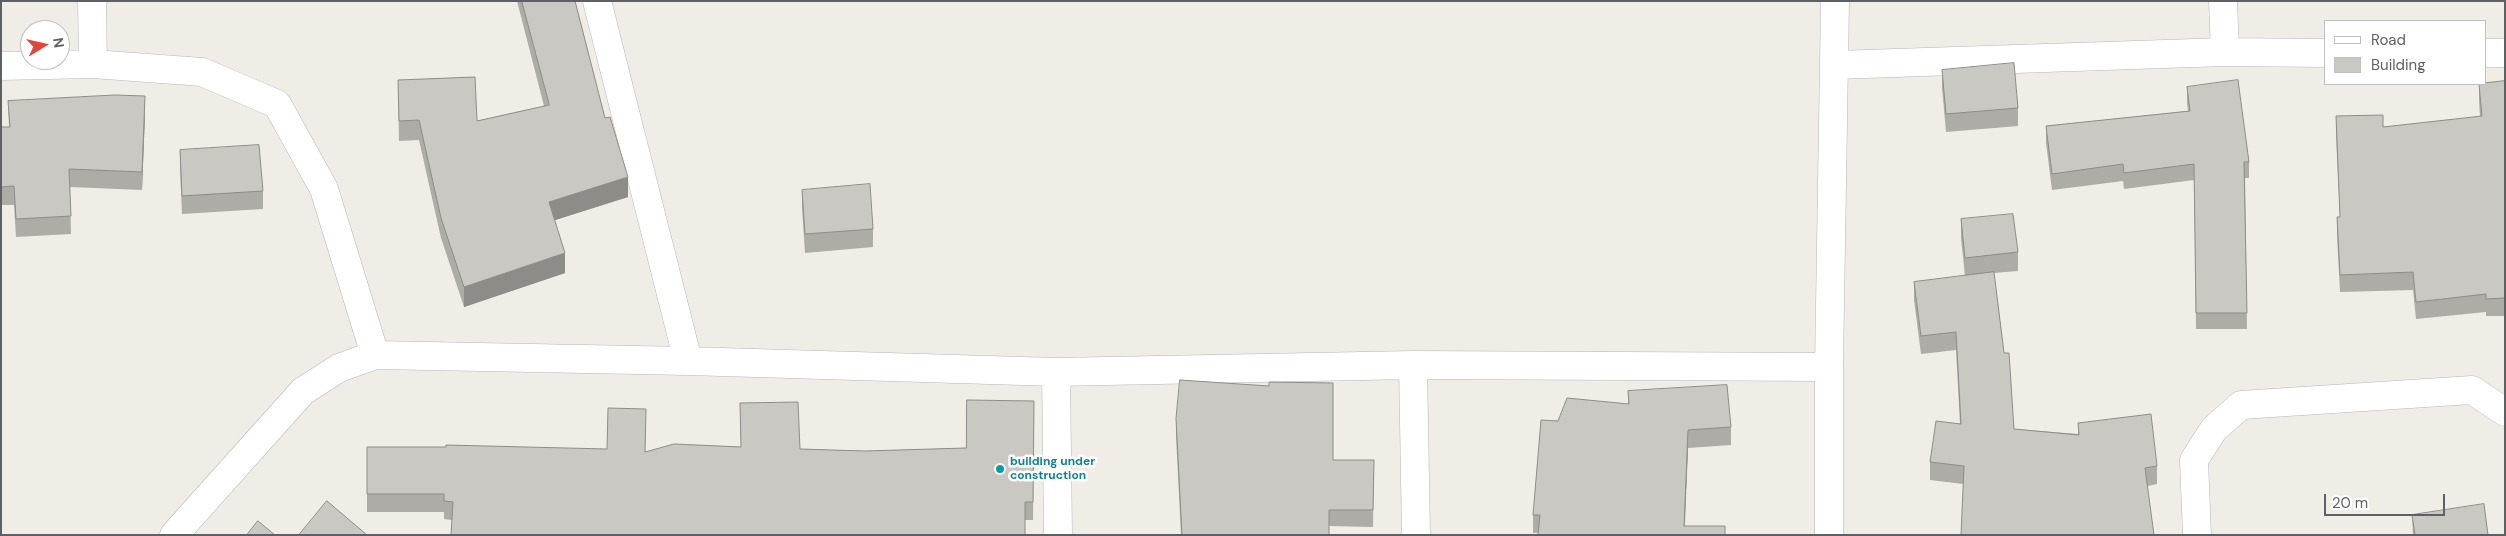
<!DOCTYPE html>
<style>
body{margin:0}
#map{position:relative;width:2506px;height:536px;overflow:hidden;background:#efede6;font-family:"DM Sans",sans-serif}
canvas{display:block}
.frame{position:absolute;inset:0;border:2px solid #5d6165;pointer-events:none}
.legend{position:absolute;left:2324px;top:20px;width:162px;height:65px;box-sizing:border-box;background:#fff;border:1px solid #bec0c1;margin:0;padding:6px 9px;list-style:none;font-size:15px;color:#5d6165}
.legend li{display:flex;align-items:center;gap:10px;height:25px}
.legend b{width:25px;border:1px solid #bec0c1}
.north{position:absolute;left:20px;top:20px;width:50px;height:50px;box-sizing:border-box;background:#fff;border:1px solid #bec0c1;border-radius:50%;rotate:81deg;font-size:14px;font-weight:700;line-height:20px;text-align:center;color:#5d6165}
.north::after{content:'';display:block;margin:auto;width:18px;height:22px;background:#e0473a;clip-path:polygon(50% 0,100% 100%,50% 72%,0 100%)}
.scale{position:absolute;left:2324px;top:494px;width:121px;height:22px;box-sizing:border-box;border:2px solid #5d6165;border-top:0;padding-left:6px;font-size:15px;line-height:18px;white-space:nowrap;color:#5d6165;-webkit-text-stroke:4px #fff;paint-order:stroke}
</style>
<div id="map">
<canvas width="2506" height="536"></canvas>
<div class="frame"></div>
<ul class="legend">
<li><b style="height:6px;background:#fff"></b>Road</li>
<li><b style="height:14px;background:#cac8c2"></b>Building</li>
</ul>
<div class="north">N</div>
<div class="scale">20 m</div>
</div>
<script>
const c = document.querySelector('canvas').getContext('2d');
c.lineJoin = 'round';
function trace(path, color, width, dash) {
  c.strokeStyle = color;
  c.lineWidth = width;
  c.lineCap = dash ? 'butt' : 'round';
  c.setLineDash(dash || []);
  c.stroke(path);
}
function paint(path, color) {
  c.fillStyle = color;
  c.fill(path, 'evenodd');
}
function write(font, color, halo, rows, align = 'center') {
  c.font = font + ' "DM Sans",sans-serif';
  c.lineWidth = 5;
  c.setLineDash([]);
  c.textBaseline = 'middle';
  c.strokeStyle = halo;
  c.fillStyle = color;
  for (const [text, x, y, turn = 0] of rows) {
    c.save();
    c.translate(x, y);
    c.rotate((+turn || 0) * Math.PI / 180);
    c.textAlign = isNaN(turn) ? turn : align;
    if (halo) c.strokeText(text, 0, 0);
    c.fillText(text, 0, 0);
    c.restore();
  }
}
const minor = new Path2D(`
 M 92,1 L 93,64
 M 597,1 L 688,361
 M 2223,1 L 2225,52 L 2325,53
 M 2485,53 L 2505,53
 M 1835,65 L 2225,52
 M 1,66 L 93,64 L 202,72 L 277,104 L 324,189 L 375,355
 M 1413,365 L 1416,535
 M 1056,372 L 1058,535
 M 174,535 L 303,391 L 339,368 L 375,355 L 688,361 L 1056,372 L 1413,365 L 1829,367
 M 1829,535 L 1829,367 L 1835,1
 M 2197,535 L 2194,460 L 2214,429 L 2241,405 L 2472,390 L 2505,412`);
trace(minor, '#b3b6ba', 29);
trace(minor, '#fff', 28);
paint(new Path2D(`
 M 517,1 L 575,1 L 605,118 L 628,197 L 555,220 L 565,273 L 464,307 L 441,238 L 419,140 L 399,141 L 398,80 L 477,121 L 544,106 Z
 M 1942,70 L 2018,108 L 2018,126 L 1946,132 L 1942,88 Z
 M 2505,81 L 2505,316 L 2486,316 L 2486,312 L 2416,319 L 2413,290 L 2340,292 L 2337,235 L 2337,217 L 2340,217 L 2336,134 L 2336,116 L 2383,127 L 2480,117 L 2479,101 L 2479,84 Z
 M 2187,87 L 2249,162 L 2249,178 L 2245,178 L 2247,329 L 2196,329 L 2194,180 L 2124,189 L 2123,181 L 2052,190 L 2046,143 L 2046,126 L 2188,111 L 2187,103 Z
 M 8,101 L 145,114 L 142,190 L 70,187 L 71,234 L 16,237 L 14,205 L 1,205 L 1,127 L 9,127 Z
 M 180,150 L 263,191 L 263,209 L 182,214 L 180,169 Z
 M 802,190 L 873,229 L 873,247 L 805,253 L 802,208 Z
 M 1961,219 L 2018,252 L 2018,271 L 1994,273 L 2014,429 L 2078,434 L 2078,423 L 2157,466 L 2157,484 L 2148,486 L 1963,484 L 1930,480 L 1930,462 L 1960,424 L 1956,350 L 1921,354 L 1914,300 L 1914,282 L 1965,276 L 1961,238 Z
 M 1628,391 L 1731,427 L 1731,445 L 1688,448 L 1685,526 L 1533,533 L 1533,515 L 1558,421 L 1628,404 Z
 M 740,403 L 800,449 L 865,451 L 966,448 L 1034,419 L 1033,520 L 452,520 L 444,519 L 444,512 L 367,512 L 367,447 L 607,449 L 646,427 L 645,452 L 741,447 Z
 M 1176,419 L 1333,460 L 1374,460 L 1373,527 L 1329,526 L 1329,535 L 1181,535 L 1176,436 Z
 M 2412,515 L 2488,535 L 2413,535 Z`), '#aeaca7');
paint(new Path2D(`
 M 145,96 L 145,114 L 142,190 L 142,172 Z
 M 628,177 L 628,197 L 549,222 L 549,202 Z
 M 565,253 L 565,273 L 464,307 L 464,287 Z
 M 1688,430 L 1688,448 L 1684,535 Z`), '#8d8c88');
const building = new Path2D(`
 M 522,1 L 575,1 L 605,118 L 610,117 L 628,177 L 549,202 L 565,253 L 464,287 L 441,218 L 419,120 L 399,121 L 398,80 L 475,77 L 477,121 L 549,105 Z
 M 2014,63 L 2018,108 L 1946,114 L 1942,70 Z
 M 2238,80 L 2249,162 L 2244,162 L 2247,313 L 2196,313 L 2194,164 L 2124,173 L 2123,164 L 2052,174 L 2046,126 L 2190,111 L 2187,87 Z
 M 2505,81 L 2505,298 L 2486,299 L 2486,294 L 2416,302 L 2413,272 L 2340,275 L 2337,217 L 2340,217 L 2336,116 L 2383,115 L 2383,127 L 2482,116 L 2479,84 Z
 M 115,95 L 145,96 L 142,172 L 69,169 L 71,216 L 16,219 L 14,186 L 1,187 L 1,127 L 10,127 L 8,101 Z
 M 259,145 L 263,191 L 182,196 L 180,150 Z
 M 870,184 L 873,229 L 805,234 L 802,190 Z
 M 2013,214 L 2018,252 L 1965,258 L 1961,219 Z
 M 1994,272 L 2004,353 L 2009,353 L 2014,429 L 2079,435 L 2078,423 L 2151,414 L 2157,466 L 2145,468 L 2154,535 L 1961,535 L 1964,466 L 1930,462 L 1936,421 L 1961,424 L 1956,332 L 1921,336 L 1914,282 Z
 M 1180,380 L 1269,386 L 1269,382 L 1333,383 L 1333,460 L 1374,460 L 1373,510 L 1329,510 L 1329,535 L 1182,535 L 1176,419 Z
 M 1727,385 L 1731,427 L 1688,430 L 1684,526 L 1725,526 L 1725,535 L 1538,535 L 1540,515 L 1533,515 L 1541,420 L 1558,421 L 1567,398 L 1629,404 L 1628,391 Z
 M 967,400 L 1034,401 L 1033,502 L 1025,502 L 1025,535 L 451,535 L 453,502 L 444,501 L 444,494 L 367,494 L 367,447 L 446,447 L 446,445 L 607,449 L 608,408 L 646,409 L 645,452 L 674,444 L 741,447 L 740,403 L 798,402 L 800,449 L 865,451 L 966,448 Z
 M 327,501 L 367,535 L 299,535 Z
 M 2484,504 L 2488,535 L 2415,535 L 2412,515 Z
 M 258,521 L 275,535 L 247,535 Z`);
paint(building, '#cac8c2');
trace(building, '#8d8c88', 1);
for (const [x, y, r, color] of [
 [1000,469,5,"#0f9aa8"]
]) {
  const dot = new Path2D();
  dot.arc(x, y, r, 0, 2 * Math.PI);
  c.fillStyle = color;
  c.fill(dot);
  trace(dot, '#fff', 2);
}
write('bold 12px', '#0d838f', '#fff', [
 ["building under",1010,462],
 ["construction",1010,476]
], 'left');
</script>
